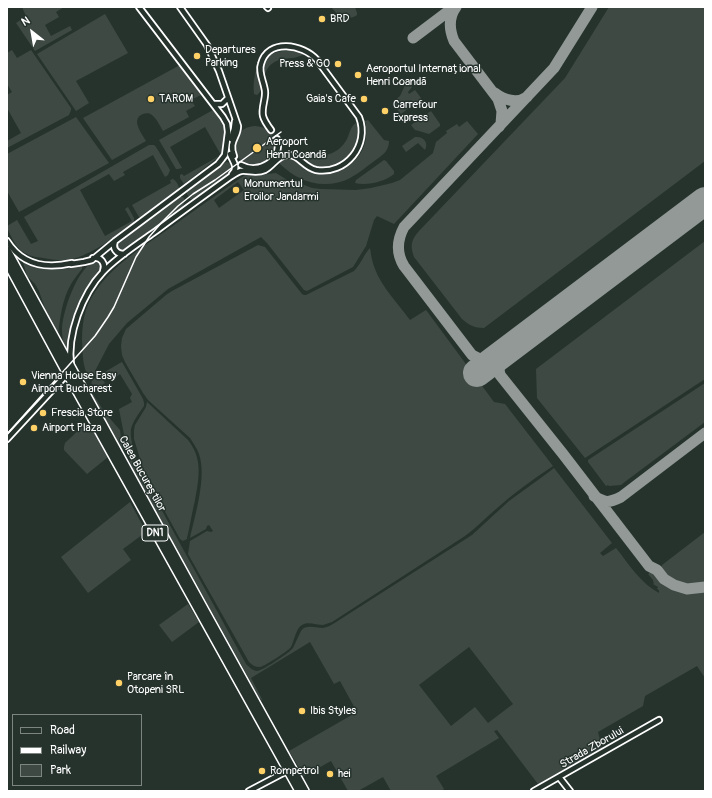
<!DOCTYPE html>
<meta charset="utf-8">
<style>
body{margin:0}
#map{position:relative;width:712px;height:798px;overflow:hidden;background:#26332d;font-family:Pangolin,sans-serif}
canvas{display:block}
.frame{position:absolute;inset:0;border:8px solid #fff;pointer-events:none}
.legend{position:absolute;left:12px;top:714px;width:130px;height:72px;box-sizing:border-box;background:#26332d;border:1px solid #7d8581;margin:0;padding:5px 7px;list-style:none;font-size:12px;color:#fff}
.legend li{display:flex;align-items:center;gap:8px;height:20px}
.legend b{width:20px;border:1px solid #7d8581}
.north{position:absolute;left:12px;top:12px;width:40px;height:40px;-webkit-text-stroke:3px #26332d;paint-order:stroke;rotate:329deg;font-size:11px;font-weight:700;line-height:16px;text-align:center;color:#fff}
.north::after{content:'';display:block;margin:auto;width:14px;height:18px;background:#fff;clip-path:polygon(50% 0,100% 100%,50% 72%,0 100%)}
</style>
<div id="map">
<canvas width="712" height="798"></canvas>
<div class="frame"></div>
<ul class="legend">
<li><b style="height:5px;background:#26332d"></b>Road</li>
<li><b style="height:5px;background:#fff"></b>Railway</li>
<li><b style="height:11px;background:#3e4944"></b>Park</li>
</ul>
<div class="north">N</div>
</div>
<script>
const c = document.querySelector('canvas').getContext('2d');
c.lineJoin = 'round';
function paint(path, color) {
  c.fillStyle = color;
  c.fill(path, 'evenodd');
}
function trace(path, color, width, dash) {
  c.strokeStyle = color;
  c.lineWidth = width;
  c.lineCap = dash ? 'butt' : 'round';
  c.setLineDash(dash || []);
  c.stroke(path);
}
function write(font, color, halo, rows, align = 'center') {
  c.font = font + ' Pangolin,sans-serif';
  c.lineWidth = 3;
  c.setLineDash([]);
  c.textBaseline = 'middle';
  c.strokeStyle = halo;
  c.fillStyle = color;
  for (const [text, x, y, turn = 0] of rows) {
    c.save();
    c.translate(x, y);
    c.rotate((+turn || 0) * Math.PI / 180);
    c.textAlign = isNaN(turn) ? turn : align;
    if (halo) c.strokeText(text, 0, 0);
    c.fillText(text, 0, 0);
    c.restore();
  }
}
paint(new Path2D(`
 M 22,7 L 64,7 L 56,12 L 59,17 L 45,25 L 51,36 L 70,26 L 72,30 L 35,51 L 16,23 L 26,16 Z
 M 331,7 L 355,7 L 357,13 L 357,15 C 352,19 344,18 338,21 L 335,17 L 338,15 Z
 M 609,7 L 705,7 L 705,161 L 484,328 C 474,328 469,325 462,319 L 414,257 C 410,246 411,240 419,231 L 565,78 Z
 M 105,14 L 128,53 L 76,81 L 89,103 L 76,111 L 37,54 Z
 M 12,50 L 17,58 L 31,50 L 71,108 L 71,110 L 69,115 L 7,148 L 7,141 L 21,133 L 7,108 L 7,95 L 12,92 L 7,84 L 7,53 Z
 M 289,50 C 294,50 299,51 303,53 L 303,55 C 299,56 295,58 291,58 C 284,59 278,59 273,63 C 260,72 266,89 257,95 L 254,94 C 252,67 261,53 289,50 Z
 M 180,65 L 201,95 L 191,100 L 195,106 L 186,111 L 189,117 L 163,131 C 160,126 157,119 152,115 C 150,113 146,113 143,114 C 130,119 142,134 146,141 L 112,160 L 83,118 Z
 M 407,81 L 412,87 L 408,92 L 409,94 L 415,90 L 421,98 L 421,99 L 401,114 L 394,106 L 394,101 L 400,96 Z
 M 213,110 C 222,122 228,127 225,142 C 224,147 224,151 221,155 L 184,184 L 180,178 L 180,175 L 182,174 L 184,176 L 221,155 L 205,127 L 170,147 L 182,168 L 178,169 L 176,169 L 159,140 Z
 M 431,111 L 440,124 L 440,126 L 429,134 L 419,131 L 415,130 L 411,125 Z
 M 76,117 L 109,163 L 19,212 L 7,191 L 7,154 Z
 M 368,120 L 384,140 L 389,141 C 389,152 381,156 373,162 C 366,167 358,174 350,178 C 335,186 315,186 300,178 C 292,175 286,169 280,164 L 279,162 L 280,160 C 283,159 285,158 288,158 C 295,159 298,165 304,168 C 321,179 344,173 357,158 C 366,148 368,134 365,121 Z
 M 467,121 L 478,134 L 394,224 L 377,216 L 374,220 L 366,246 L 353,267 L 307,291 L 304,290 L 267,243 L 261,237 L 168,289 L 127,323 L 109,344 L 95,371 L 97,373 L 89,378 C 82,365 83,355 82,340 C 82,330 83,319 86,310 C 99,273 140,249 170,228 C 195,210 220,192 245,175 L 261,175 L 276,173 L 297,186 L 299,183 L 312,188 L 321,189 L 356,190 L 371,188 L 392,183 L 400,180 L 433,153 L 436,142 L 447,133 L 446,131 L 457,124 L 459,127 ZM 238,182 L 244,190 L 219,208 L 214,200 Z
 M 356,123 L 357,124 C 360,134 358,145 352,153 C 342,166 322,173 308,164 C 304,161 301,159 299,155 L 299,154 C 315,155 325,159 339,149 C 342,146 345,143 347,139 C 350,133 350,127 356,123 Z
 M235 146a20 20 0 1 1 40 0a20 20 0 1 1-40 0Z
 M 415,137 C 423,136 429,142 425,150 L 418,143 L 406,152 L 402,146 Z
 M 149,145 L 154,145 L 156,147 L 170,170 L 168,175 L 165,177 L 153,155 L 123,172 L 125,175 L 114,181 L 109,174 L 80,190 L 105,236 L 132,221 L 125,209 L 128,207 L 134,218 L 134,222 C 116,236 96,252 73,259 C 64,261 52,260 43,258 C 36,257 28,256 22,251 C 15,246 11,236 7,228 L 7,226 L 17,220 L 31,244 L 38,241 L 24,217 Z
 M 384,160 L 386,161 L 394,171 L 394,174 C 384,182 367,186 355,183 L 356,180 Z
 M 227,162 C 233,164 234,168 232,173 L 195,200 L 190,199 L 187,194 L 187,189 L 224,163 Z
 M 173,179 C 176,181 179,185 179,189 L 141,217 L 139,217 L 132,205 L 171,183 L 170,180 Z
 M 178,197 L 183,197 L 185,200 L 182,208 L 127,249 L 122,252 L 119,252 L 116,248 L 116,246 L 117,243 Z
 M 705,241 L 705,305 L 704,306 L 705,308 L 705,379 L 585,458 L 537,398 L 536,369 Z
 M 258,245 L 265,247 L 302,294 L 304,295 L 306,295 L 354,271 C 361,264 364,254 370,248 C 371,255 372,262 375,269 C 381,286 399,305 410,320 L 426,310 L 494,402 L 505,404 L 553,466 C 533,479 514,493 496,509 C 485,518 476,528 465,536 L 332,622 C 329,623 326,624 323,625 C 317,625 307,621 302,625 C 296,628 294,641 291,647 C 288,651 265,666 260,667 C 255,667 252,665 249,662 L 188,554 L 190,541 L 207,531 L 211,532 L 213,531 L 209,525 L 207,526 L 206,529 L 190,538 C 195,515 207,477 199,454 C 197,448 193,443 190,438 L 148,400 L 143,393 L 125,362 L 122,355 L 121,346 L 122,338 L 126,329 L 166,295 L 172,291 Z
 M 97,260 L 100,261 L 102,263 L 102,269 C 97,275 91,281 87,288 C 75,308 71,331 68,354 C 64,346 62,339 62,330 C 62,312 78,265 97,260 Z
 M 24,261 C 36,267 50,270 64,269 C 70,268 77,265 82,266 L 82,269 C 78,274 74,279 71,284 C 62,300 60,318 58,336 L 47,314 L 39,291 L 35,284 L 27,276 L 23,262 Z
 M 122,362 L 143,399 L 144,403 L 144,406 C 139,413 133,421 131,429 C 129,440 138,465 143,476 L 246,664 C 249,667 253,671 257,671 C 264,670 283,656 289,652 L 293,648 L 301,631 C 306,624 315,628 323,628 C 327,627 330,626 333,624 L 472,535 L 509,501 L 549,472 L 554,468 L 612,543 L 600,553 L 603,556 L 616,548 C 629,564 640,583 659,593 L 659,590 L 657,589 L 658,587 L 653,584 L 654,583 L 653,581 L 653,580 L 648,574 L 652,571 C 657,572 659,575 662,579 C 674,592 689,591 705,589 L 705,678 L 697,666 L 645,696 L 643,706 L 598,732 L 602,748 L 538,784 L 497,730 L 494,731 L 499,738 L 436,776 L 444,789 L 441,791 L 391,791 L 383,777 L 358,791 L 348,791 L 331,761 L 304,776 L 289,751 L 357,712 L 340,681 L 334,684 L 310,642 L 251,678 L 263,701 L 259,697 L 131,466 L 128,455 L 119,409 L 132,402 L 130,398 L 132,394 L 120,374 L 116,377 L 114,374 L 103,380 L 105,383 L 98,387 L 94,386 L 91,383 L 93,379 L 120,363 ZM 469,647 L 513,704 L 488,723 L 475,707 L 451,726 L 419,685 Z
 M 705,383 L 705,422 L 626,481 L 621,485 L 609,486 L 608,485 L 606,486 L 588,462 L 588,460 Z
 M 93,394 L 105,413 L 120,430 L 123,451 L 120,448 L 92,396 L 91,395 Z
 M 147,402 L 188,440 C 203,459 199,478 195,500 C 192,513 190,525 187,538 L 187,539 L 183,541 L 180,539 L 145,475 L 134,439 L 134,430 L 135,425 L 146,407 Z
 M 85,425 L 88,426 L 92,429 L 108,457 L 87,474 L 64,450 L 64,447 L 65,443 L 83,426 Z
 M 130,502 L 146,532 L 123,549 L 131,560 L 88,593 L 61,557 Z
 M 705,532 L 705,585 C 700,586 694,587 689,587 C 678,586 658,579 662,565 Z
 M 188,604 L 199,622 L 172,642 L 159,625 Z`), '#3e4944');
trace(new Path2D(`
 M 456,7 C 448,18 449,29 454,41 L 498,99 L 502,111 L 501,124 L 499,127
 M 413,38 L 454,7
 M 495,93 C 504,100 517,104 527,97
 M 503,353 C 491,361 485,363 472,355 L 404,266 C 396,253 397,240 404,227 L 554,68 L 592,7
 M 503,353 C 498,361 498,366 500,375 L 563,454 L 649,566 L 657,570 L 664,579 L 674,585 L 687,589 L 705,587
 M 594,496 C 605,503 609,503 621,497 L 705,433`), '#929996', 11);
trace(new Path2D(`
 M 477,373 L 705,201`), '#929996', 28);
trace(new Path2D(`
 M 271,130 L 277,139
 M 234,156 L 241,165`), '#3c4742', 4.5, [4.5, 2]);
const minor = new Path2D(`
 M 180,7 L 207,45 L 219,71 L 238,126 C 238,138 228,141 234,156
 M 267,7 L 268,8
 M 214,104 L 222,104 L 228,98
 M 231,139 L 234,129 L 235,121
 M 230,154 C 233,162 239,167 232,174
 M 241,165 C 259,175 283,160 277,139
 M 7,241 C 22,265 46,269 72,263
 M 115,241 C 112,248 116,254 124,254
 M 93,258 C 101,256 106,264 103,271
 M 71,264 L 84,262 L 92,260 L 115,241 L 218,164 L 222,159 L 225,155 L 228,132 L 227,124 L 223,117 L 139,7
 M 71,365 C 67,335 82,294 103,272 C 117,257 139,243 156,231 C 180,213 205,195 230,177 C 233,175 237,172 241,171 C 249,170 256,174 265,170 C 273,166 278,155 287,155 C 299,154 303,167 316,170 C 346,175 370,145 359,117 L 317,60 C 303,44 268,38 261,64 C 258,72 264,82 265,91 C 266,99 261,108 263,116 C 264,120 268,126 271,130
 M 7,439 L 67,374
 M 559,777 L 570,791
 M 249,791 L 287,771
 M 534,791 L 659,720`);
const highway = new Path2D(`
 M 7,250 L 202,605 L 305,791
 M 7,263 L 67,374 L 299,791`);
trace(minor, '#fff', 8);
trace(highway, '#fff', 10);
trace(minor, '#26332d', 4.5);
trace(highway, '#26332d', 7);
trace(new Path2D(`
 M 7,434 L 95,336 L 108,317 L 114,307 L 136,257 L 149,237 L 162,222 L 178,206 L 193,194 L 215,180 L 281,132`), '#fff', 1.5);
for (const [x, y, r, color] of [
 [322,19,4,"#ffd166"],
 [197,56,4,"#ffd166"],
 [338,64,4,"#ffd166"],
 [358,75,4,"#ffd166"],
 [151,99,4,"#ffd166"],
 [364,99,4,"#ffd166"],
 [385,111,4,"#ffd166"],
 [257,148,5,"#ffd166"],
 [236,190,4,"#ffd166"],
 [23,382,4,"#ffd166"],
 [43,413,4,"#ffd166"],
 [34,428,4,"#ffd166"],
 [119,683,4,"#ffd166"],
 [302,711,4,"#ffd166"],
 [262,771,4,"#ffd166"],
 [330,774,4,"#ffd166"]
]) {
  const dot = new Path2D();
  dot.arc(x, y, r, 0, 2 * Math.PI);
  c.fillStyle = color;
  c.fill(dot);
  trace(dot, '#26332d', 1.5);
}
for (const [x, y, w] of [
 [155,533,26]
]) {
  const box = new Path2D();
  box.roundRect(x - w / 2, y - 8, w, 16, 3);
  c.fillStyle = '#26332d';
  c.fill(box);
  trace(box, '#fff', 1);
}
write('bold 10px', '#fff', null, [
 ["DN1",155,533]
]);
write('11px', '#fff', '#26332d', [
 ["BRD",330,19],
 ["Departures",205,50],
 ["Parking",205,63],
 ["Press & GO",330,64,"right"],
 ["Aeroportul Internațional",366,69],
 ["Henri Coandă",366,82],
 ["TAROM",159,99],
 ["Gaia's Cafe",356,99,"right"],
 ["Carrefour",393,105],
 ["Express",393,118],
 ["Aeroport",266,142],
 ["Henri Coandă",266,155],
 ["Monumentul",244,184],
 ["Eroilor Jandarmi",244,197],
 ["Vienna House Easy",31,376],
 ["Airport Bucharest",31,389],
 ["Frescia Store",51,413],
 ["Airport Plaza",42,428],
 ["Parcare în",127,677],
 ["Otopeni SRL",127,690],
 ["Ibis Styles",310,711],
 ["Rompetrol",270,771],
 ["hei",338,774]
], 'left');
write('11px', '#fff', '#26332d', [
 ["Calea Bucureștilor",142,474,61],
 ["Strada Zborului",592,748,-30]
]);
</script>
